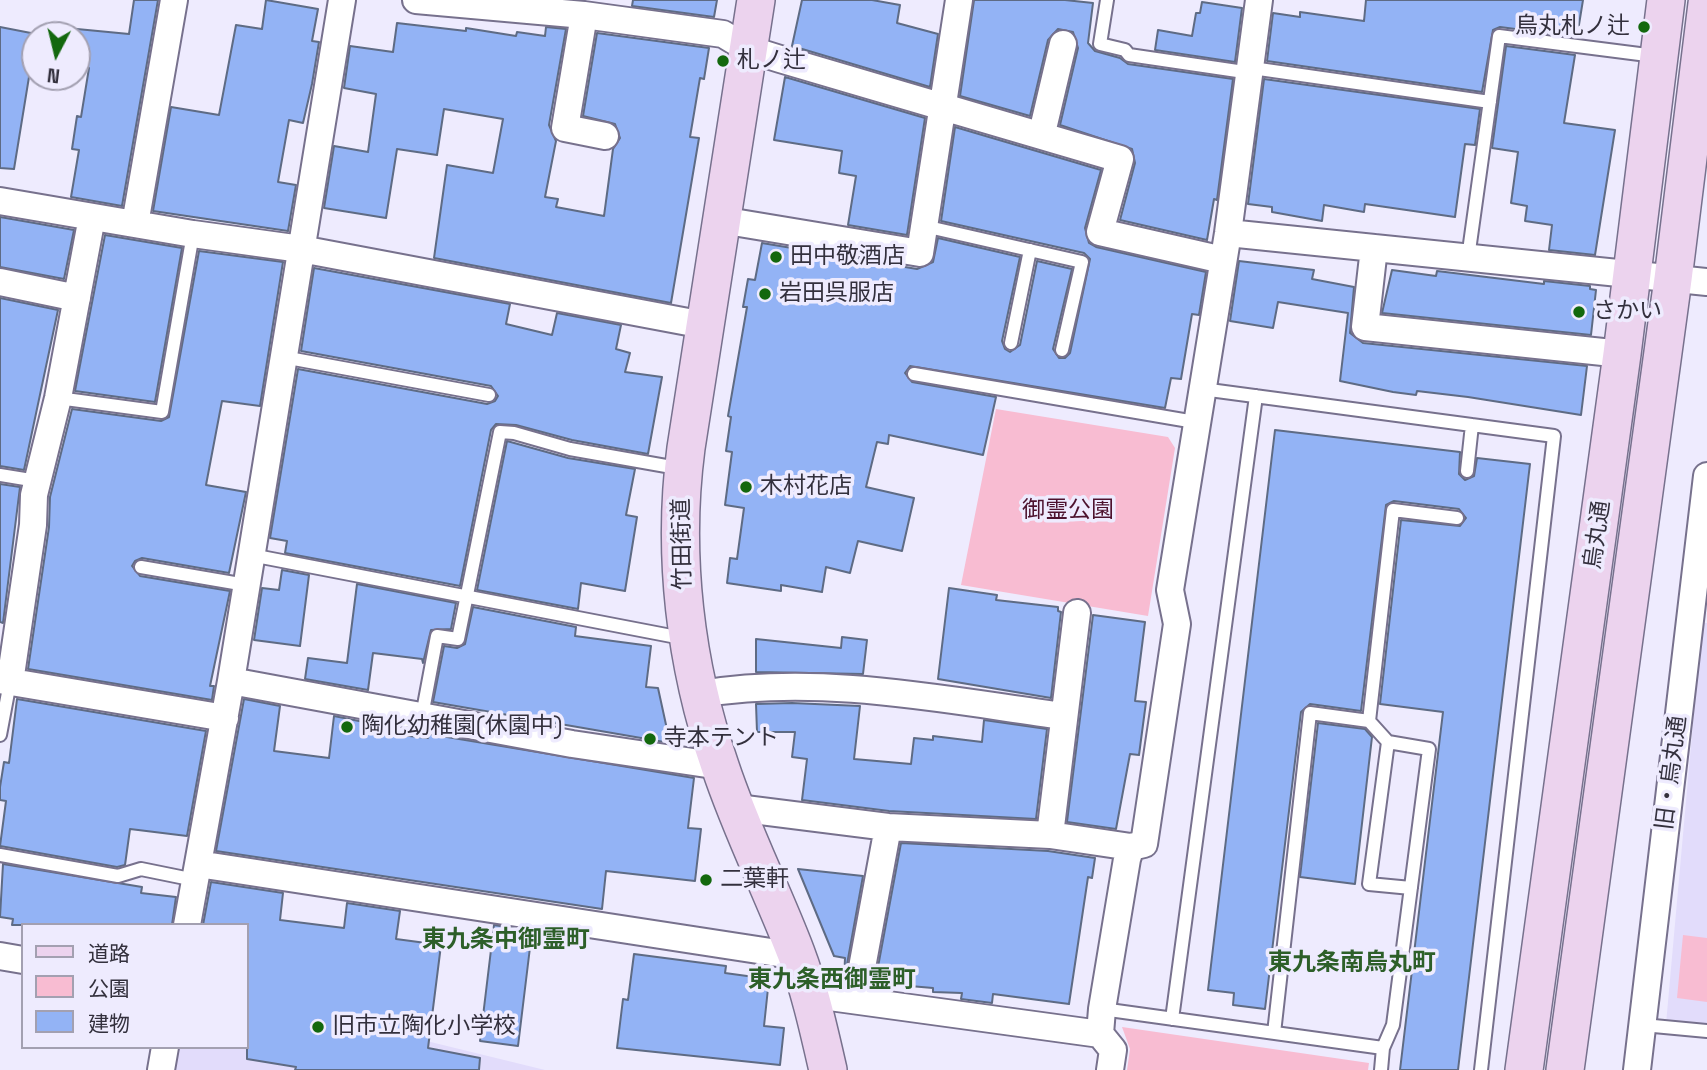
<!DOCTYPE html>
<meta charset="utf-8">
<style>
body{margin:0}
#map{position:relative;width:1707px;height:1070px;overflow:hidden;background:#eeebfe;font-family:"Space Grotesk","Noto Sans JP",sans-serif}
canvas{display:block}
.legend{position:absolute;left:21px;top:923px;width:228px;height:126px;box-sizing:border-box;background:#eeebfe;border:2px solid #a3a0b1;margin:0;padding:9px 12px;list-style:none;font-size:21px;color:#33303d}
.legend li{display:flex;align-items:center;gap:14px;height:35px}
.legend b{width:35px;border:2px solid #a3a0b1}
.north{position:absolute;left:21px;top:21px;width:70px;height:70px;box-sizing:border-box;background:#eeebfe;border:2px solid #a3a0b1;border-radius:50%;rotate:187deg;font-size:19px;font-weight:700;line-height:28px;text-align:center;color:#33303d}
.north::after{content:'';display:block;margin:auto;width:24px;height:32px;background:#13680e;clip-path:polygon(50% 0,100% 100%,50% 72%,0 100%)}
</style>
<div id="map">
<canvas width="1707" height="1070"></canvas>
<ul class="legend">
<li><b style="height:9px;background:#ecd3ee"></b>道路</li>
<li><b style="height:19px;background:#f8bcd2"></b>公園</li>
<li><b style="height:19px;background:#93b3f5"></b>建物</li>
</ul>
<div class="north">N</div>
</div>
<script>
const c = document.querySelector('canvas').getContext('2d');
c.lineJoin = 'round';
function paint(path, color) {
  c.fillStyle = color;
  c.fill(path, 'evenodd');
}
function trace(path, color, width, dash) {
  c.strokeStyle = color;
  c.lineWidth = width;
  c.lineCap = dash ? 'butt' : 'round';
  c.setLineDash(dash || []);
  c.stroke(path);
}
function write(font, color, halo, rows, align = 'center') {
  c.font = font + ' "Space Grotesk","Noto Sans JP",sans-serif';
  c.lineWidth = 7;
  c.setLineDash([]);
  c.textBaseline = 'middle';
  c.strokeStyle = halo;
  c.fillStyle = color;
  for (const [text, x, y, turn = 0] of rows) {
    c.save();
    c.translate(x, y);
    c.rotate((+turn || 0) * Math.PI / 180);
    c.textAlign = isNaN(turn) ? turn : align;
    if (halo) c.strokeText(text, 0, 0);
    c.fillText(text, 0, 0);
    c.restore();
  }
}
paint(new Path2D(`
 M 1702,623 L 1707,623 L 1707,1028 L 1666,1024 Z
 M 249,991 L 398,1034 L 545,1070 L 172,1070 L 176,1047 L 247,1047 Z`), '#e2dcfb');
paint(new Path2D(`
 M 996,409 L 1168,437 L 1175,448 L 1148,616 L 961,585 Z
 M 1683,935 L 1707,938 L 1707,1002 L 1677,998 Z
 M 1122,1027 L 1369,1063 L 1368,1070 L 1127,1070 L 1130,1049 Z`), '#f8bcd2');
const building = new Path2D(`
 M 134,0 L 158,0 L 122,206 L 71,197 L 79,150 L 72,149 L 77,116 L 81,117 L 89,68 L 77,66 L 77,29 L 129,34 Z
 M 266,0 L 318,9 L 312,41 L 319,42 L 312,84 L 303,123 L 289,120 L 278,182 L 296,185 L 288,231 L 153,211 L 171,107 L 219,115 L 236,25 L 262,29 Z
 M 633,0 L 717,0 L 714,17 L 632,6 Z
 M 802,0 L 872,0 L 900,5 L 897,23 L 938,34 L 930,87 L 792,46 Z
 M 974,0 L 1065,0 L 1093,3 L 1088,43 L 1095,51 L 1120,58 L 1128,64 L 1233,79 L 1217,200 L 1214,199 L 1207,240 L 1120,220 L 1135,163 L 1132,149 L 1060,125 L 1078,48 L 1073,32 L 1058,29 L 1048,40 L 1030,116 L 960,96 Z
 M 1366,0 L 1583,0 L 1577,37 L 1500,27 L 1493,30 L 1482,92 L 1267,61 L 1273,13 L 1300,17 L 1300,12 L 1364,21 Z
 M 1202,2 L 1242,8 L 1235,62 L 1155,50 L 1158,30 L 1192,36 L 1196,13 L 1200,13 Z
 M 397,23 L 466,31 L 466,28 L 516,36 L 517,32 L 545,36 L 546,27 L 566,29 L 549,125 L 556,141 L 545,197 L 558,199 L 556,207 L 604,216 L 613,149 L 620,138 L 615,124 L 583,116 L 597,33 L 709,48 L 704,79 L 700,78 L 690,137 L 699,138 L 671,303 L 434,258 L 447,165 L 493,173 L 503,119 L 444,109 L 437,155 L 397,149 L 386,218 L 324,208 L 334,146 L 368,152 L 376,94 L 344,88 L 350,46 L 393,52 Z
 M 0,27 L 36,34 L 14,169 L 0,168 Z
 M 1506,46 L 1575,55 L 1564,123 L 1615,130 L 1595,255 L 1549,250 L 1552,225 L 1525,221 L 1527,206 L 1511,203 L 1518,152 L 1492,148 Z
 M 785,77 L 925,118 L 907,235 L 848,225 L 856,176 L 839,173 L 842,151 L 774,140 Z
 M 1264,79 L 1480,109 L 1475,145 L 1465,144 L 1455,217 L 1365,204 L 1364,212 L 1324,205 L 1322,221 L 1272,212 L 1272,207 L 1248,204 Z
 M 955,127 L 1101,170 L 1085,228 L 1089,243 L 1096,247 L 1206,272 L 1199,315 L 1192,314 L 1181,379 L 1171,378 L 1165,408 L 910,366 L 905,373 L 912,382 L 996,397 L 983,455 L 889,435 L 888,444 L 877,442 L 866,487 L 914,498 L 902,551 L 858,541 L 850,573 L 826,567 L 822,592 L 781,585 L 781,591 L 727,583 L 730,558 L 737,559 L 744,508 L 725,505 L 732,452 L 726,451 L 731,417 L 728,416 L 747,307 L 743,307 L 748,279 L 755,280 L 762,243 L 917,269 L 933,262 L 938,238 L 1020,257 L 1002,341 L 1005,349 L 1010,352 L 1020,345 L 1037,261 L 1072,269 L 1053,349 L 1059,358 L 1065,358 L 1070,353 L 1090,259 L 1084,253 L 941,221 Z
 M 0,217 L 74,230 L 64,279 L 0,267 Z
 M 105,235 L 182,248 L 155,402 L 75,391 Z
 M 199,251 L 283,262 L 260,406 L 222,401 L 206,485 L 246,492 L 229,573 L 142,558 L 135,561 L 132,566 L 140,576 L 230,591 L 210,686 L 214,686 L 212,700 L 28,669 L 49,527 L 50,497 L 72,409 L 161,421 L 169,417 Z
 M 1239,261 L 1314,270 L 1312,279 L 1354,287 L 1350,333 L 1363,343 L 1587,366 L 1581,415 L 1468,397 L 1417,391 L 1416,395 L 1393,392 L 1340,381 L 1348,313 L 1278,302 L 1273,328 L 1230,321 Z
 M 314,268 L 510,304 L 506,324 L 552,335 L 557,313 L 621,325 L 616,349 L 630,353 L 625,372 L 662,377 L 648,454 L 572,440 L 516,425 L 496,424 L 491,430 L 460,586 L 285,553 L 287,541 L 270,538 L 298,369 L 487,404 L 495,401 L 498,396 L 491,386 L 301,351 Z
 M 1392,270 L 1436,276 L 1437,271 L 1544,284 L 1544,281 L 1590,286 L 1590,289 L 1596,290 L 1591,335 L 1382,313 Z
 M 0,298 L 58,310 L 24,470 L 0,466 Z
 M 1275,430 L 1460,452 L 1459,474 L 1465,480 L 1474,476 L 1477,458 L 1530,464 L 1458,1070 L 1400,1070 L 1443,712 L 1380,704 L 1401,520 L 1460,526 L 1466,518 L 1459,509 L 1394,501 L 1386,505 L 1361,711 L 1310,704 L 1301,712 L 1265,1009 L 1233,1005 L 1234,993 L 1208,990 Z
 M 507,441 L 568,458 L 635,469 L 626,515 L 637,517 L 625,591 L 581,583 L 578,609 L 477,590 Z
 M 0,484 L 20,487 L 3,623 L 0,622 Z
 M 282,570 L 309,575 L 300,646 L 254,640 L 262,588 L 279,590 Z
 M 357,584 L 456,603 L 451,629 L 431,630 L 423,663 L 422,659 L 373,653 L 368,690 L 305,679 L 308,658 L 347,663 Z
 M 949,588 L 997,595 L 996,600 L 1058,607 L 1058,611 L 1061,612 L 1051,698 L 938,679 Z
 M 473,607 L 576,627 L 575,636 L 651,646 L 646,687 L 658,688 L 670,743 L 433,702 L 444,646 L 457,648 L 465,644 Z
 M 1093,615 L 1145,622 L 1135,701 L 1146,702 L 1139,755 L 1130,754 L 1116,829 L 1067,822 Z
 M 842,637 L 867,640 L 863,674 L 756,672 L 756,639 L 841,648 Z
 M 17,699 L 206,731 L 187,836 L 130,829 L 125,865 L 117,867 L 0,846 L 6,801 L 0,800 L 0,787 L 4,762 L 9,763 Z
 M 244,699 L 280,706 L 274,751 L 329,758 L 334,716 L 364,722 L 363,731 L 428,738 L 429,734 L 694,778 L 688,828 L 701,829 L 695,881 L 606,871 L 602,909 L 216,851 Z
 M 792,703 L 860,706 L 854,759 L 911,764 L 914,738 L 933,740 L 933,736 L 982,742 L 984,720 L 1047,729 L 1036,819 L 889,811 L 802,800 L 807,759 L 792,757 L 795,732 L 757,732 L 756,704 Z
 M 1318,723 L 1365,729 L 1372,737 L 1355,884 L 1300,877 Z
 M 901,843 L 1048,851 L 1095,858 L 1092,878 L 1088,877 L 1069,1004 L 993,994 L 992,1003 L 961,999 L 962,993 L 933,992 L 933,988 L 875,983 Z
 M 3,864 L 142,887 L 141,893 L 176,897 L 172,925 L 12,925 L 13,919 L 0,917 Z
 M 798,869 L 863,876 L 844,981 L 845,958 L 834,956 Z
 M 211,882 L 283,893 L 280,920 L 344,928 L 347,903 L 400,911 L 396,939 L 441,945 L 428,1048 L 480,1058 L 479,1070 L 295,1070 L 296,1067 L 247,1059 L 247,925 L 203,925 Z
 M 494,925 L 532,931 L 518,1046 L 480,1041 Z
 M 634,954 L 726,966 L 725,973 L 769,979 L 764,1026 L 784,1028 L 780,1065 L 617,1048 L 623,999 L 628,1000 Z`);
paint(building, '#93b3f5');
trace(building, '#5e6b84', 2);
const lane = new Path2D(`
 M 1107,0 L 1100,44 L 1125,50 L 1129,55 L 1251,73
 M 1252,68 L 1490,102
 M 924,226 L 1082,262 L 1062,350
 M 1468,258 L 1499,36 L 1655,56
 M 1011,343 L 1030,250
 M 283,357 L 489,395
 M 914,374 L 1195,422
 M 1202,389 L 1554,436 L 1481,1070
 M 58,398 L 162,412 L 193,234
 M 1467,471 L 1472,425
 M 0,475 L 37,481
 M 251,555 L 687,639
 M 141,567 L 246,585
 M 422,716 L 437,636 L 458,639 L 500,432 L 514,433 L 570,449 L 683,469
 M 1369,721 L 1388,742
 M 0,735 L 10,682
 M 0,855 L 118,876 L 141,869 L 195,880
 M 1102,1009 L 1383,1048 L 1381,1070
 M 1172,1019 L 1256,396
 M 1643,1025 L 1707,1031
 M 1274,1033 L 1310,713 L 1369,721 L 1393,510 L 1457,518
 M 1383,1048 L 1393,1025 L 1429,749 L 1388,742 L 1369,884 L 1411,888`);
const street = new Path2D(`
 M 416,0 L 584,15 L 723,34 L 748,49 L 780,59 L 1120,159 L 1100,232 L 1223,260
 M 584,15 L 565,128 L 605,136
 M 1042,133 L 1063,44
 M 0,201 L 193,234 L 301,249 L 704,325
 M 721,220 L 920,253 L 959,0
 M 135,224 L 174,0
 M 1228,233 L 1707,282
 M 1374,248 L 1365,327 L 1622,354
 M 0,282 L 77,298
 M 0,680 L 225,718
 M 231,681 L 572,744 L 720,766
 M 10,682 L 33,525 L 34,495 L 58,398 L 92,217
 M 701,694 C 821,674 945,700 1064,716
 M 737,808 L 888,827 L 1050,835 L 1131,847
 M 1050,835 L 1077,613
 M 198,864 L 797,956
 M 187,925 L 231,681 L 342,0
 M 0,956 L 23,960
 M 808,994 L 1100,1034
 M 856,1000 L 888,827
 M 161,1070 L 165,1047
 M 1110,1070 L 1113,1050 L 1100,1034 L 1102,1009 L 1127,859 L 1131,847 L 1144,844 L 1177,624 L 1170,590 L 1228,233 L 1259,0
 M 1637,1070 L 1707,476`);
const secondary = new Path2D(`
 M 756,0 L 686,448 C 672,554 685,665 720,766 C 741,830 772,890 796,953 C 810,990 819,1031 828,1070
 M 1524,1070 L 1622,354 L 1666,0
 M 1565,1070 L 1673,279 L 1707,4`);
trace(lane, '#77718d', 16);
trace(street, '#77718d', 30);
trace(secondary, '#77718d', 40);
trace(lane, '#fff', 12);
trace(street, '#fff', 26);
trace(secondary, '#ecd3ee', 37);
for (const [x, y, r, color] of [
 [1644,27,7,"#13680e"],
 [723,61,7,"#13680e"],
 [776,257,7,"#13680e"],
 [765,294,7,"#13680e"],
 [1579,312,7,"#13680e"],
 [746,487,7,"#13680e"],
 [347,727,7,"#13680e"],
 [650,739,7,"#13680e"],
 [706,880,7,"#13680e"],
 [318,1027,7,"#13680e"]
]) {
  const dot = new Path2D();
  dot.arc(x, y, r, 0, 2 * Math.PI);
  c.fillStyle = color;
  c.fill(dot);
  trace(dot, '#eeebfe', 2.5);
}
write('23px', '#33303d', '#eeebfe', [
 ["烏丸札ノ辻",1630,27,"right"],
 ["札ノ辻",737,61],
 ["田中敬酒店",790,257],
 ["岩田呉服店",779,294],
 ["さかい",1593,312],
 ["木村花店",760,487],
 ["陶化幼稚園(休園中)",361,727],
 ["寺本テント",664,739],
 ["二葉軒",720,880],
 ["旧市立陶化小学校",332,1027]
], 'left');
write('23px', '#4d122e', '#eeebfe', [
 ["御霊公園",1068,511]
]);
write('23px', '#33303d', '#eeebfe', [
 ["烏丸通",1598,535,-82],
 ["竹田街道",683,544,-91],
 ["旧・烏丸通",1672,773,-83]
]);
write('bold 24px', '#2d5f29', '#eeebfe', [
 ["東九条中御霊町",506,940],
 ["東九条南烏丸町",1352,963],
 ["東九条西御霊町",832,980]
]);
</script>
